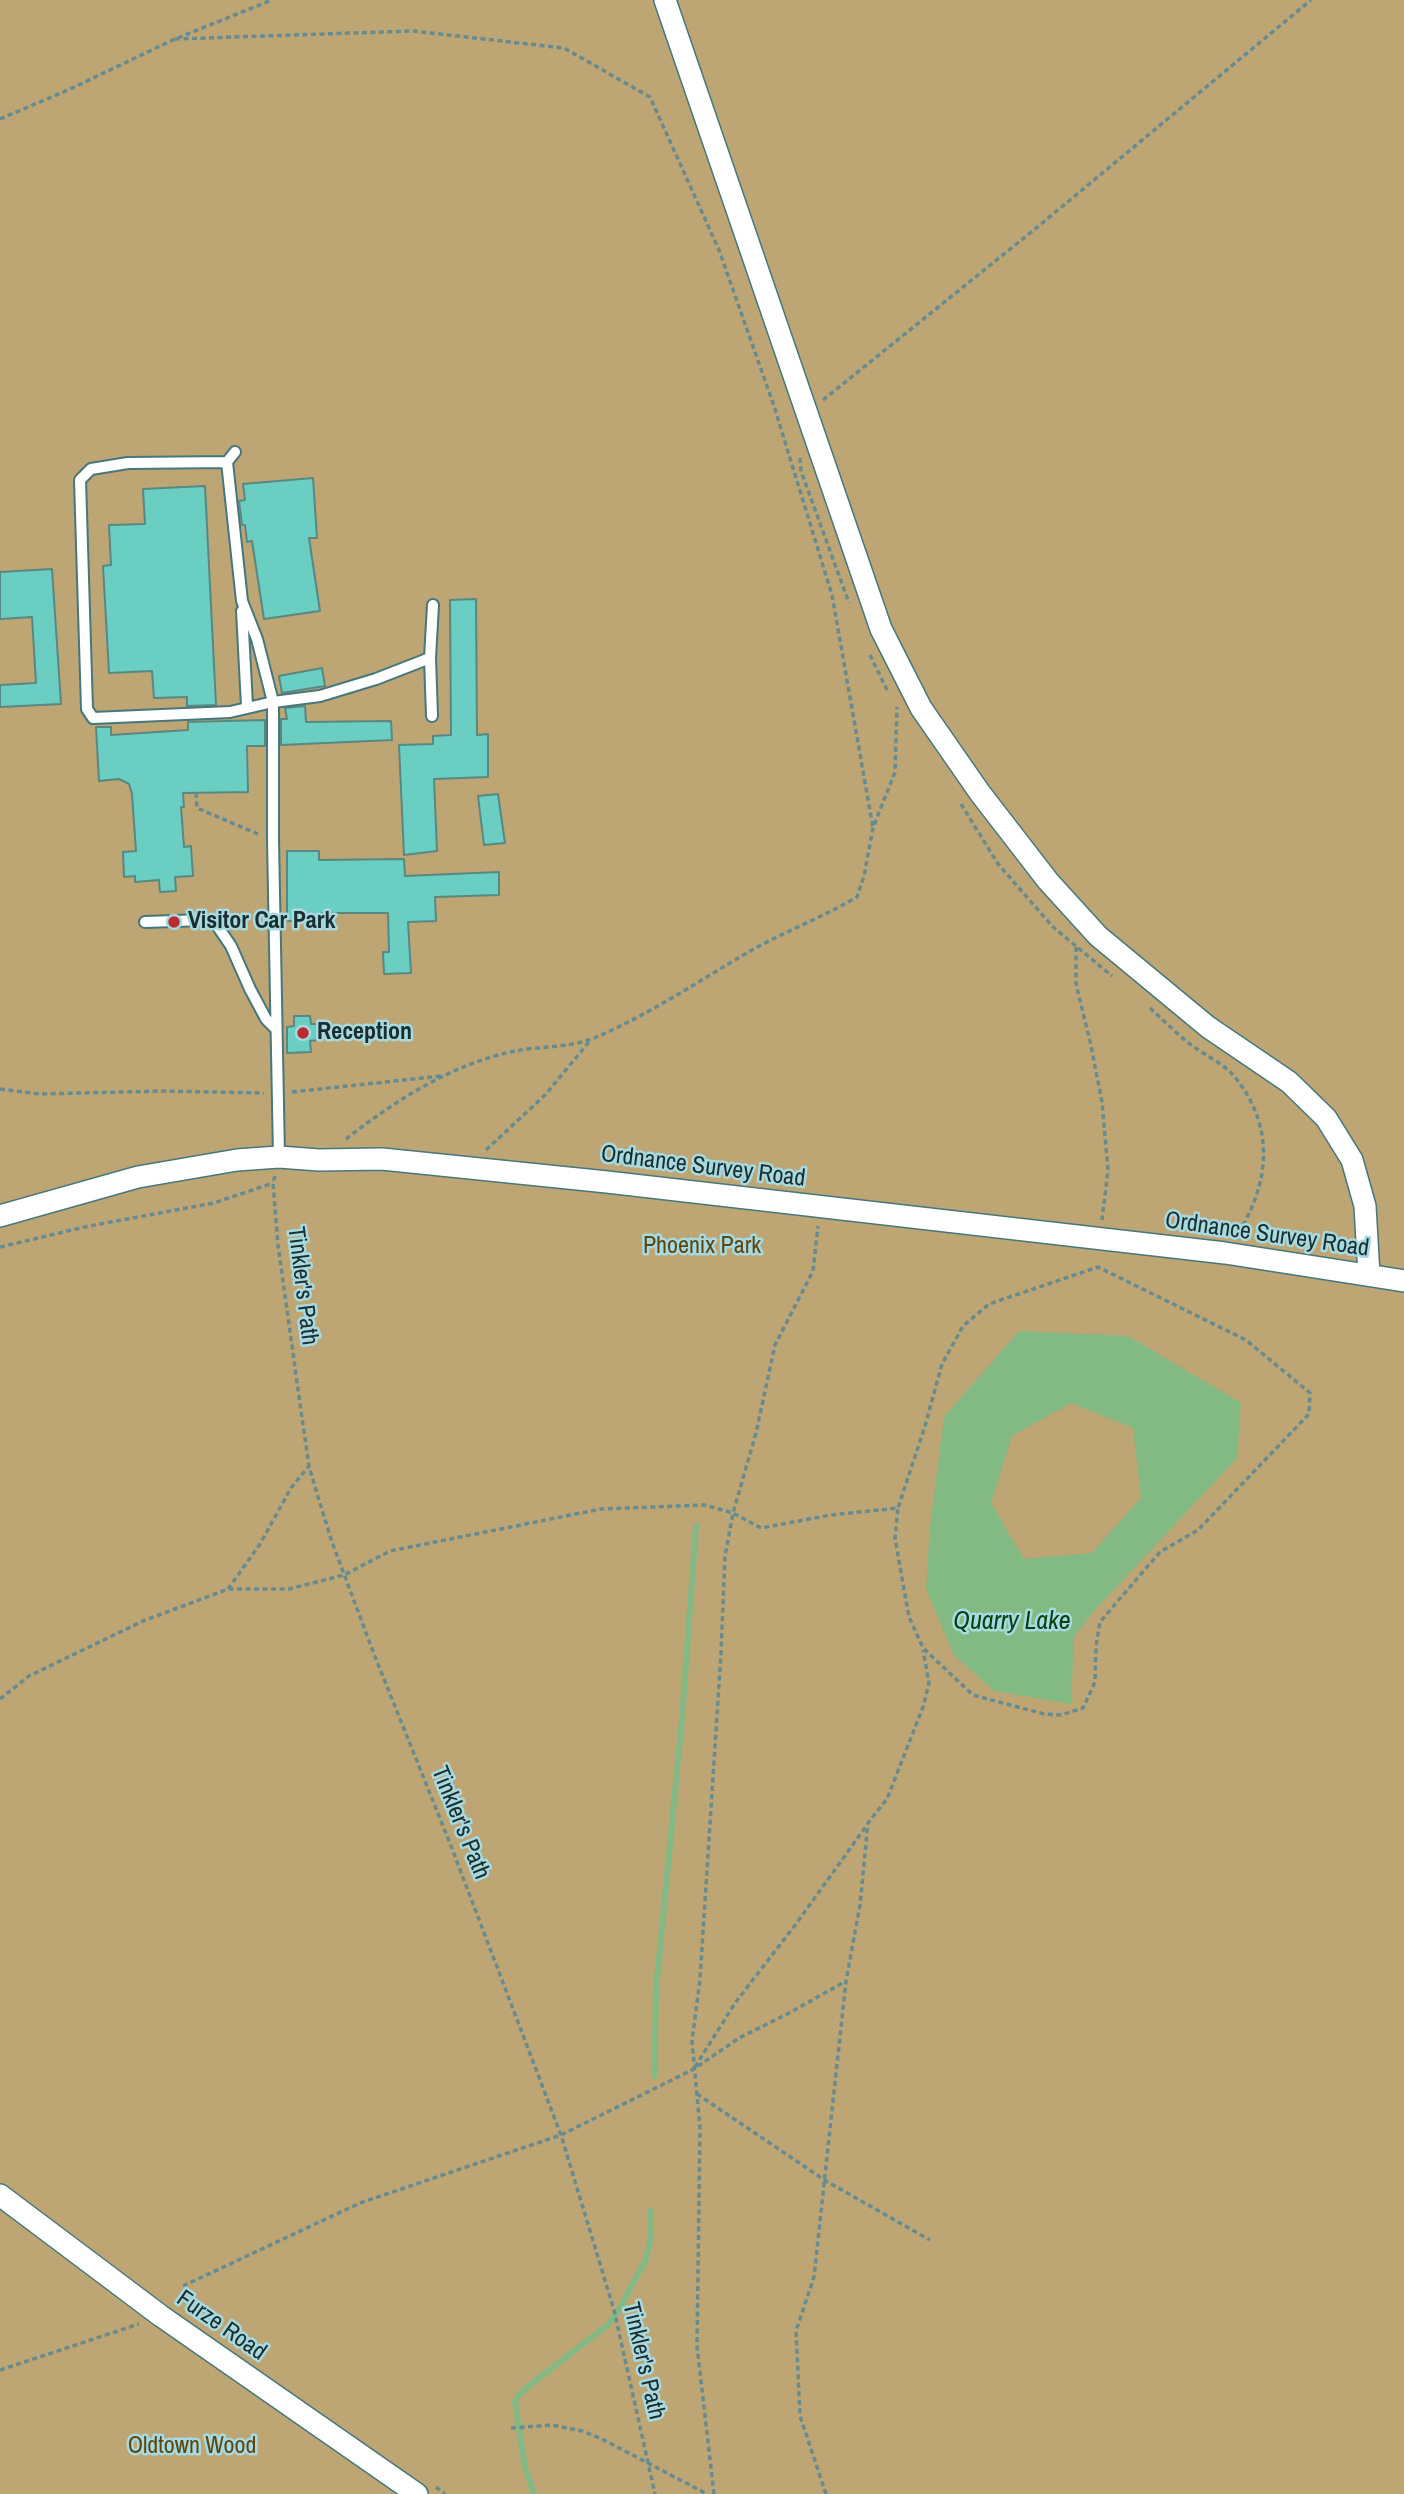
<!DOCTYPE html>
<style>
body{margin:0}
canvas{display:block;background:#a7dae0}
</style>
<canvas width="1404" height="2494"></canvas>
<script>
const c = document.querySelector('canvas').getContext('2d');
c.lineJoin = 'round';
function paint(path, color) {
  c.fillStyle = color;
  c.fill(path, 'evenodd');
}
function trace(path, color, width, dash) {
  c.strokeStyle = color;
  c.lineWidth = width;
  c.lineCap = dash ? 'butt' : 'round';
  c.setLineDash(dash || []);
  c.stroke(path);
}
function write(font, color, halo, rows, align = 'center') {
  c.font = font + ' "Archivo Narrow",sans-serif';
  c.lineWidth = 5;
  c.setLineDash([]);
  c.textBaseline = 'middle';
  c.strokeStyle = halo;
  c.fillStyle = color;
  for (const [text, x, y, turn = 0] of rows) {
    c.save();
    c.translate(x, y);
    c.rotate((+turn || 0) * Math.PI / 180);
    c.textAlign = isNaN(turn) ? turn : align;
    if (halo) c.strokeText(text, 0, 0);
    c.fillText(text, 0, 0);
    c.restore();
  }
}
paint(new Path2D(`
 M 0,0 L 1404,0 L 1404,2494 L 0,2494 Z`), '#bda574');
paint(new Path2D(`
 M 1019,1331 L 1128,1336 L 1241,1403 L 1237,1458 L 1094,1611 L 1074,1637 L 1071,1704 L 994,1691 L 954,1655 L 926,1589 L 930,1526 L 944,1417 ZM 1071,1403 L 1133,1428 L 1141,1498 L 1092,1553 L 1024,1559 L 991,1503 L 1012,1436 Z`), '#83ba84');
trace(new Path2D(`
 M 654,2076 L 656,1991 L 682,1719 L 696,1526
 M 534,2494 L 525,2467 L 515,2402 L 518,2396 L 530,2385 L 609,2324 L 620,2308 L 646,2259 L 651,2238 L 651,2211`), '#83ba84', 6);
const building = new Path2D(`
 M 313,478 L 317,538 L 309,538 L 320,611 L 264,619 L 252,541 L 247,542 L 245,525 L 242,525 L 239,501 L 245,500 L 243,484 Z
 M 205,486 L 216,705 L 187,706 L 187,697 L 154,698 L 152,671 L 109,673 L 103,566 L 111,565 L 109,525 L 145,524 L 143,489 Z
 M 52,569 L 61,704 L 0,707 L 0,685 L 36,683 L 32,617 L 0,619 L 0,572 Z
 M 476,599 L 477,735 L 488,734 L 488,777 L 434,779 L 437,851 L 404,855 L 399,745 L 433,744 L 433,736 L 451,735 L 450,600 Z
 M 322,668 L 325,686 L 282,693 L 279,676 Z
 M 305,706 L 306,722 L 391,721 L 392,740 L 281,745 L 281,719 L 287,719 L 285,708 Z
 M 265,720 L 265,746 L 247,746 L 248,792 L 183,793 L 184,807 L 181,807 L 184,847 L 191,846 L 193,876 L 175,877 L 176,891 L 160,892 L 159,880 L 135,882 L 135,876 L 124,877 L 123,852 L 136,851 L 132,794 L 129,784 L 119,779 L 99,781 L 96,727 L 111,727 L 111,735 L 188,730 L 188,722 Z
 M 498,794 L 505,843 L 484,845 L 478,796 Z
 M 287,851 L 319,851 L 319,860 L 404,859 L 405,876 L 499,872 L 499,895 L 435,897 L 436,921 L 408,922 L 411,973 L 384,974 L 383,952 L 389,952 L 388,913 L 321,913 L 321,921 L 287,921 Z
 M 294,1016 L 310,1016 L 311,1024 L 319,1024 L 319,1040 L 310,1041 L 311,1052 L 287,1053 L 287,1027 L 294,1026 Z`);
paint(building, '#6bcec2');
trace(building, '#588882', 2);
const service = new Path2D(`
 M 227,462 L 128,463 L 91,469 L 80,480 L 87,709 L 93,718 L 230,712 L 273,702 L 257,639 L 242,601 L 227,462 L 235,452
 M 242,611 L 247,706
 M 430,658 L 432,716
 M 145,922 L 204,920 L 216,924 L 231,946 L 250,989 L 266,1019 L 276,1029
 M 279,1157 L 273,840 L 273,702 L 320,696 L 376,679 L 430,658 L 433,605`);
const minor = new Path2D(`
 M 665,0 L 881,629 L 921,708 L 980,793 L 1048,881 L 1098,936 L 1208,1027 L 1289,1082 L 1326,1118 L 1352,1160 L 1365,1206 L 1369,1275
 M 0,1216 L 138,1177 L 237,1160 L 279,1157 L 319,1160 L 382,1159 L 607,1182 L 1225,1253 L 1404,1281
 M 0,2195 L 161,2316 L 417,2494`);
trace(service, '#46777c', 14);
trace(minor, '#46777c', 24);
trace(new Path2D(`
 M 175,39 L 413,31 L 564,48 L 650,97 L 719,250 L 774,406 L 832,595 L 873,828
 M 0,119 L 68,90 L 175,39 L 272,0
 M 823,400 L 1035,229 L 1311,0
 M 800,458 L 801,471 L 849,603
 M 870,655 L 888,692
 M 196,793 L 197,808 L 258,834
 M 961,804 L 998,864 L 1053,927 L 1112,976
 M 1076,947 L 1076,984 L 1090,1041 L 1102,1102 L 1108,1170 L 1102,1220
 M 1150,1008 C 1163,1020 1176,1033 1190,1044 C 1204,1055 1223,1063 1234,1076 C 1276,1127 1270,1184 1236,1237
 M 0,1089 L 40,1094 L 162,1091 L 264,1093
 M 292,1092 L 441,1076
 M 346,1139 C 396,1100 452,1064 515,1051 C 540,1046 570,1048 594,1038 C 649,1015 700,980 752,950 C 786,931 823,917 857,897 L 864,876 L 873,828 L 895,772 L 897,707
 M 486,1150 L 545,1095 L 589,1042
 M 275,1176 L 273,1183 L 278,1245 L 302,1418 L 309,1466 L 318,1497 L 332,1542 L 374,1654 L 451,1846 L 561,2135 L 614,2310 L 655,2494
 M 0,1247 L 89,1226 L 214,1203 L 273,1183
 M 228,1589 L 260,1544 L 291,1488 L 309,1466
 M 0,1699 L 29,1676 L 143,1621 L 228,1589 L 289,1589 L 344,1575 L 390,1551 L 601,1509 L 704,1505 L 733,1513 L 761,1528 L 831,1515 L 898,1508 L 925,1426 L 942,1364 L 963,1326 L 989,1304 L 1098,1267 L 1246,1340 L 1310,1393 L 1309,1414 L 1198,1530 L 1160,1552 L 1100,1622 L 1096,1646 L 1095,1682 L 1083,1708 L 1061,1715 L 1044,1714 L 973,1695 L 923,1648 L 909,1617 L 895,1538 L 898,1508
 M 695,2067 L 735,2003 L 796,1924 L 867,1825
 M 697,2094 L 826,2181 L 930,2240
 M 183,2286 L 360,2203 L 561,2135 L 694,2069 L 739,2038 L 791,2012 L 846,1981
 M 0,2370 L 139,2324
 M 511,2428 L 552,2425 L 582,2431 L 602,2439 L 707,2494
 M 436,2487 L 445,2494
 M 714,2494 L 697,2346 L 700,2128 L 692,2041 L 700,1979 L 721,1653 L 725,1556 L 733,1513 L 756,1433 L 775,1345 L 813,1271 L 818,1226
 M 826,2494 L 800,2416 L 796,2331 L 814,2277 L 846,1981 L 860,1905 L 868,1823 L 887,1799 L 923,1707 L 929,1683 L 923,1650`), '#678c90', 3.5, [5, 3.5]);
trace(service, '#fff', 10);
trace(minor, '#fff', 21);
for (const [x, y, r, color] of [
 [174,922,7,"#ba2b2d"],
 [303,1033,7,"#ba2b2d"]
]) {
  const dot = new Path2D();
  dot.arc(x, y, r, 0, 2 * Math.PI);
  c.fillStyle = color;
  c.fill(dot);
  trace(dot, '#a7dae0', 2.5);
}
write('bold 24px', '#1a2e30', '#a7dae0', [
 ["Visitor Car Park",188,922],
 ["Reception",317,1033]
], 'left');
write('24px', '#1a2e30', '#a7dae0', [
 ["Ordnance Survey Road",703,1167,7],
 ["Ordnance Survey Road",1267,1235,8],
 ["Tinkler's Path",302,1286,83],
 ["Tinkler's Path",460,1823,68],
 ["Furze Road",221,2326,35],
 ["Tinkler's Path",643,2361,77]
]);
write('24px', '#5c460f', '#a7dae0', [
 ["Phoenix Park",702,1247],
 ["Oldtown Wood",192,2447]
]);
write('italic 26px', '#03420f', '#a7dae0', [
 ["Quarry Lake",1012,1622]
]);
</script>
